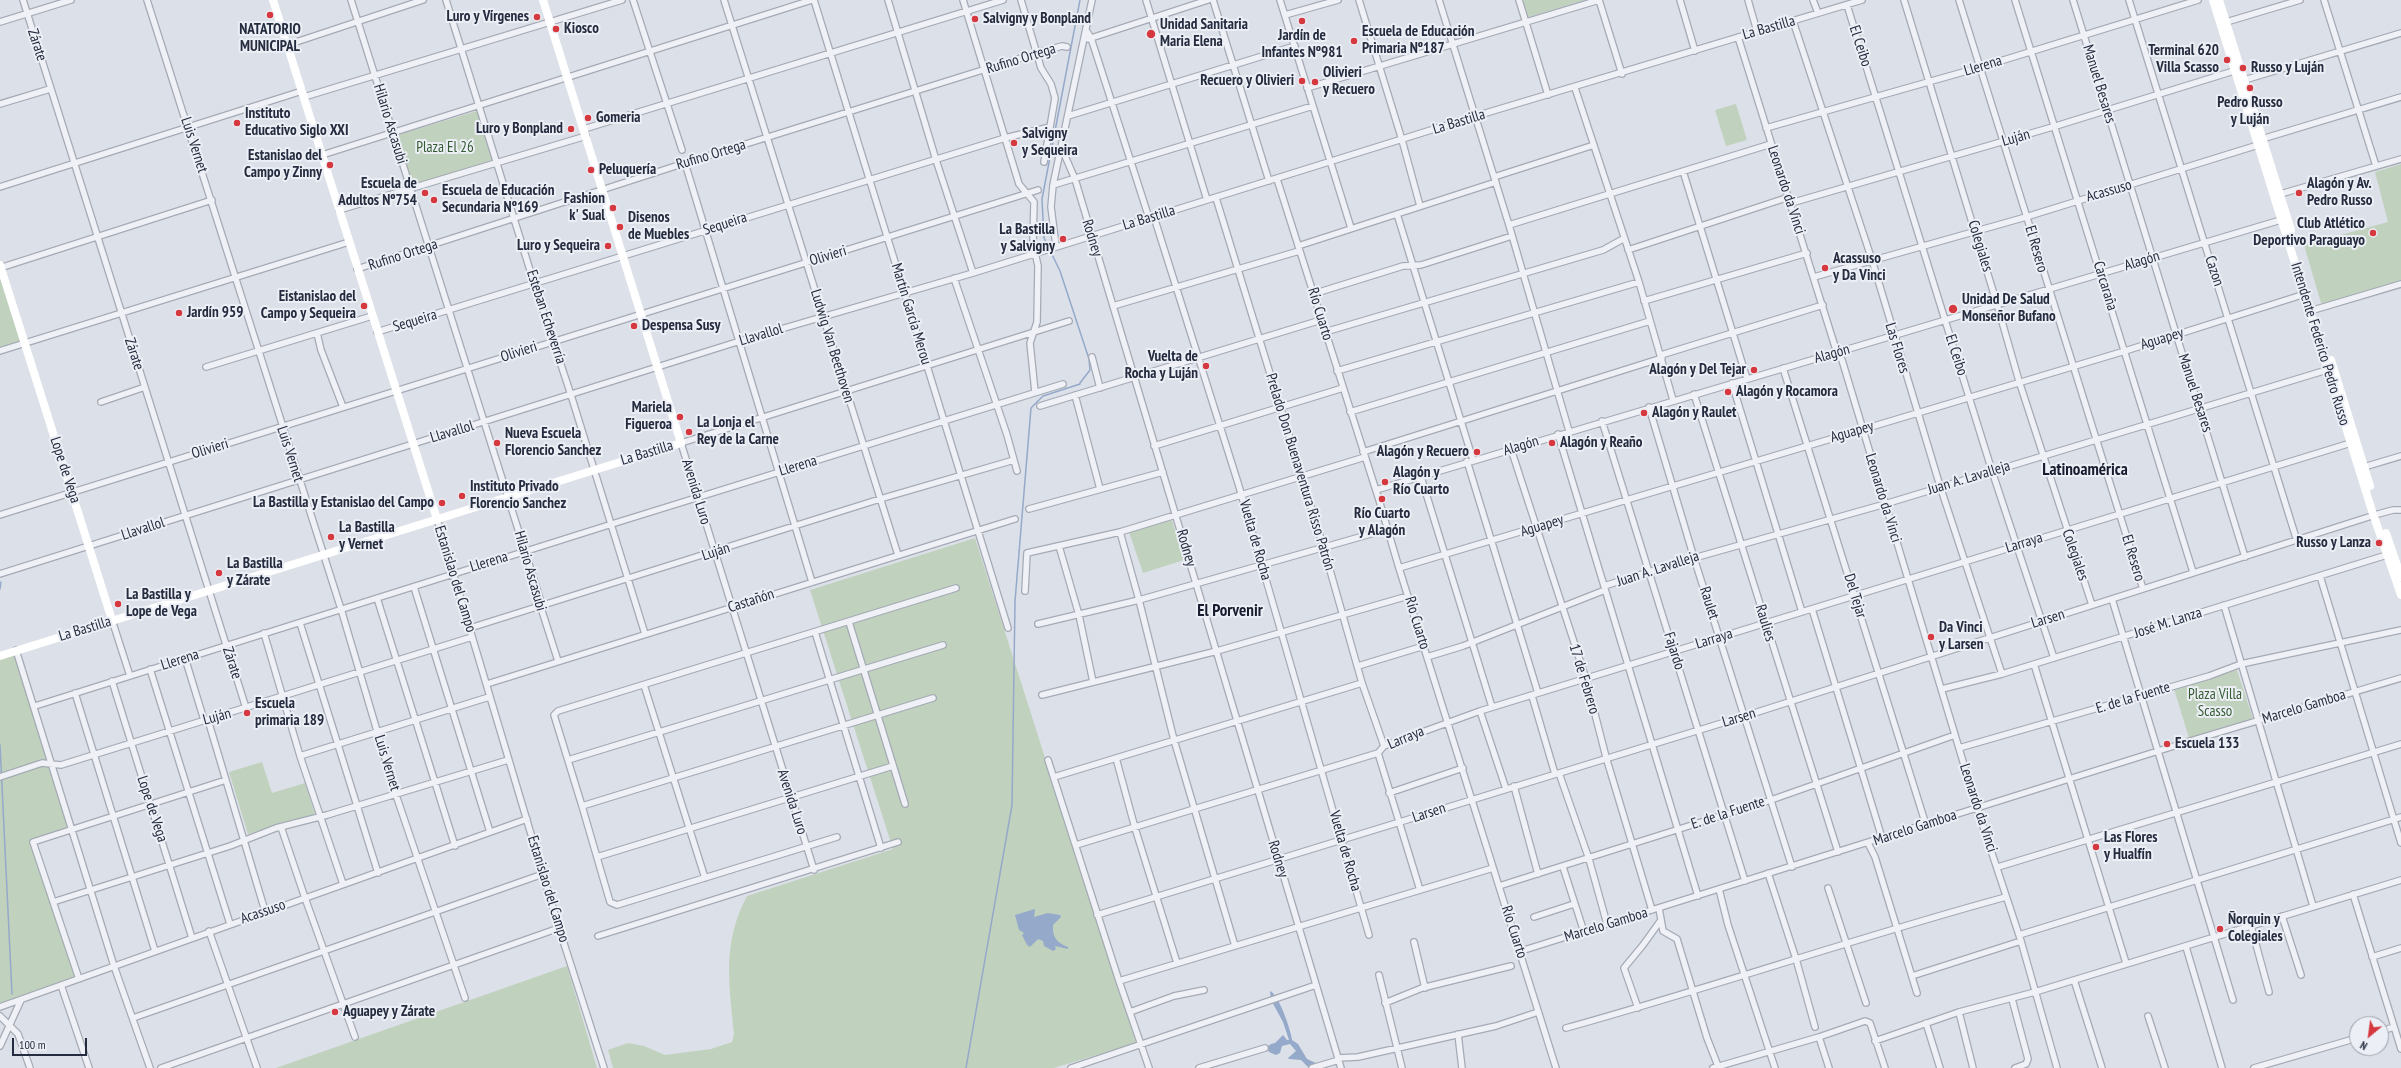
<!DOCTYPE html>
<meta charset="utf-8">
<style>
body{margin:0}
#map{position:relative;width:2401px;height:1068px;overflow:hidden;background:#dce0e8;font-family:"PT Sans Narrow",sans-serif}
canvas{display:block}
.north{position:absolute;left:2349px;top:1016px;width:40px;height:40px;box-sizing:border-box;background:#eceff5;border:1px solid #9ca1ac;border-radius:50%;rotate:209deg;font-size:11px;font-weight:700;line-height:16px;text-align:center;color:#252c3f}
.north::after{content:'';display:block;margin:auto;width:14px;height:18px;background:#d6383f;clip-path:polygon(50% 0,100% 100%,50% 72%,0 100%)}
.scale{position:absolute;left:12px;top:1038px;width:75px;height:18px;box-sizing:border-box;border:2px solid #252c3f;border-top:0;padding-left:5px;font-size:12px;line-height:14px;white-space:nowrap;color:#252c3f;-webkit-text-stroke:3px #eceff5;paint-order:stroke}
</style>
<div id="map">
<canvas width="2401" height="1068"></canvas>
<div class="north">N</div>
<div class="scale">100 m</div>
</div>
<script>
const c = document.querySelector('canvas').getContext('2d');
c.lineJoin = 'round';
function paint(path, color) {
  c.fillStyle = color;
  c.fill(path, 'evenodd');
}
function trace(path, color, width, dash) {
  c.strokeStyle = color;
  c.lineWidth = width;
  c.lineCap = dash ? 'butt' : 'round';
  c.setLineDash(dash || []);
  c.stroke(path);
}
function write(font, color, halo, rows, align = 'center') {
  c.font = font + ' "PT Sans Narrow",sans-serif';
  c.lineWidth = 4;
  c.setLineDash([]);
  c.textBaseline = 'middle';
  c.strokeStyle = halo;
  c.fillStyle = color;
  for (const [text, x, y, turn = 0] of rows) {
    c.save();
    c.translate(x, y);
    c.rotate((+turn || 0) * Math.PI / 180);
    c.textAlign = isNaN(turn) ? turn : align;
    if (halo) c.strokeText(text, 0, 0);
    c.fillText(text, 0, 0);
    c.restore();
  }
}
paint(new Path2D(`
 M 1523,0 L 1585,0 L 1528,17 Z
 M 1736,104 L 1747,140 L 1726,146 L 1715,110 Z
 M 477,111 L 493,161 L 412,186 L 397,135 Z
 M 2401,164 L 2401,281 L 2323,304 L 2321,303 L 2304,245 L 2388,222 L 2375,172 Z
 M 0,276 L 21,341 L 0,348 Z
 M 1172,520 L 1184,560 L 1143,573 L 1129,532 Z
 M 975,538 L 1136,1043 L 1054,1068 L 613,1068 L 608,1050 L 628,1043 L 644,1046 L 665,1055 L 711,1049 L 732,1042 L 734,1034 C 729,983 722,943 747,896 L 893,849 L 810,590 Z
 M 16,650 L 72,829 L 35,840 L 79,979 L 0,1007 L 0,656 Z
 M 2237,670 L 2253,719 L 2189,738 L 2174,689 Z
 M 262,762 L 272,793 L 305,783 L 315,814 L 248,834 L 229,772 Z
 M 567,966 L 597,1068 L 276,1068 Z`), '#c0d2bd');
paint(new Path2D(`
 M 1035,909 L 1034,917 L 1048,913 L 1060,915 L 1061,917 L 1053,925 C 1052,937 1057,943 1068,947 L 1068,949 L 1055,946 L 1056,949 L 1053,951 L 1044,946 L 1043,941 L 1038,939 L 1030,947 L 1027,945 L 1022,935 L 1024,933 L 1019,930 L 1015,915 Z
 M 1270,991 C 1279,995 1291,1030 1292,1040 L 1298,1044 L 1307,1059 L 1327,1068 L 1309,1068 L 1301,1060 L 1289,1059 L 1288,1058 L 1296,1051 L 1290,1044 L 1282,1046 L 1280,1053 L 1276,1055 L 1269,1052 L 1267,1047 L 1271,1044 L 1275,1043 L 1283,1035 L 1287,1040 L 1289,1040 L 1283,1022 L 1271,1000 Z`), '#95a9ca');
trace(new Path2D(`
 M 1080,383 L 1090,370 L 1089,359 L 1060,271 L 1044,238 L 1042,199 L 1080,0
 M 0,589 L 1,582
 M 0,745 L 12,994
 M 966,1068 L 1012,805 L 1015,601 L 1031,408 L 1043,396 L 1080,384`), '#95a9ca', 1.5);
const street = new Path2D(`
 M 23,0 L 246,708
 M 147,0 L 341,609 L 396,795 L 465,998
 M 351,0 L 541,602 L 542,611 L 558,661
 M 446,0 L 534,283 L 571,395 L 645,634
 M 633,0 L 682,150
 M 724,0 L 898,555
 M 814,0 L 1008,628
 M 888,0 L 936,160 L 973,273
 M 963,0 L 1019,184 L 1034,202 L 1033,243 L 1038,266 L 1037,322 L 1030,343 L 1035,392
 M 1021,0 L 1041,68 L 1051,84 L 1055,98 L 1044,162
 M 1146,0 L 1207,200
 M 1213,0 L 1269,181
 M 1280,0 L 1351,228
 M 1359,0 L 1402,140 L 1420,206
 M 1439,0 L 1509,225 L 1569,431
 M 1519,0 L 1548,95
 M 1599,0 L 1622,74
 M 1680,0 L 1695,51
 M 1748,0 L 1757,31
 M 1813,0 L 1818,13
 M 1904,0 L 1997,304 L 2019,381 L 2092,605
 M 1959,0 L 2143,589
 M 2015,0 L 2193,572
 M 2073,0 L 2245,557
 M 2129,0 L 2297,541
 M 2324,0 L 2376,166
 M 1847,5 L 1992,471 L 2054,658
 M 1285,15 L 1338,0
 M 1793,21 L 1872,260 L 1940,486 L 2002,674
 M 0,22 L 71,0
 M 2223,23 L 2300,0
 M 1086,30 L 1091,38 L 1149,218
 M 1738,37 L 1837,353 L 1842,360 L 1977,808 L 2021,941 L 2057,1068
 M 1088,39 L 1208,0
 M 287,45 L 423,0
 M 2241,81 L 2401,33
 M 1307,88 L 1599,0
 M 1575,88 L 1639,282 L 1673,400
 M 304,97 L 622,0
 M 0,104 L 50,89
 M 1068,116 L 1295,46
 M 1766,128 L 1981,67 L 2198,0
 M 584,129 L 1003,0
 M 1062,149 L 1075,179 L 1341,1068
 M 322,155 L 812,0
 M 685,163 L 812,582
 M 1683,171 L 1747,379
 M 1494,177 L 1594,145
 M 1277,179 L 1379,500 L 1399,568 L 1556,1068
 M 1053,185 L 1313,106
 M 0,187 L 302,91
 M 2277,195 L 2401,159
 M 1216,198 L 1324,549 L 1362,683 L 1384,746
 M 1791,203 L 2056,126 L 2237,70
 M 339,210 L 586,136
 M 1397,214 L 1473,460
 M 1154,217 L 1238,483 L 1369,935
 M 1509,225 L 1771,144
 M 1056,246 L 1051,207 L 1053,185 L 1092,0
 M 1298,246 L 1496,182
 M 1628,250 L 1789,197
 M 0,268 L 212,200
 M 357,269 L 685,163 L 1037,53 L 1062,46 L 1067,47
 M 1814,277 L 2026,217 L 2258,145 L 2262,139 L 2401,97
 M 954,278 L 1007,435 L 1017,471
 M 1313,294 L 1403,266 L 1421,265 L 1512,236
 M 1644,301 L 1807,253
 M 1113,306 L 1299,251
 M 2310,311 L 2401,284
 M 377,332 L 1005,138 L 1050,127
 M 1325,332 L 1603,250 L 1623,239
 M 317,333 L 321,350 L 343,407
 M 0,351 L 349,242
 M 1661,355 L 1823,305
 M 1092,357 L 1100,388
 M 206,367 L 372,316
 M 1783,368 L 1926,825
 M 1337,371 L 1639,282
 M 1732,383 L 1802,612
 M 1694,394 L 1838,852
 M 1075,395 L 1100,489
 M 101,402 L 145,387
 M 1040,406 L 1321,320
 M 1649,407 L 1694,558 L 1792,867
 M 1350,412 L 1650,321
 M 1602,421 L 1745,881
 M 1558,434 L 1698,896
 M 1154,446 L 1343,388
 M 1511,449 L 1586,679 L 1606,757 L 1652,910
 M 1363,452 L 1662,358
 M 1467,461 L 1538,693
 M 2364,467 L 2401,456
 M 1421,477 L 1492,707
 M 1376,490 L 2284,219
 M 1029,509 L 1163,472
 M 0,515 L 1038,190
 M 437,519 L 559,928 L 604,1068
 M 1120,532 L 1139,600 L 1174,740 L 1235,946
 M 1059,546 L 1079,615 L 1093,682
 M 1399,568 L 2125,351 L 2305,294
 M 0,574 L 740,341 L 973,273 L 1476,116 L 1862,0
 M 2320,576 L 2401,843
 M 1604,586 L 1694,558 L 1885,504 L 2330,369
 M 414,587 L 490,832
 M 1025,591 L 1027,553 L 1120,532 L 1365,457
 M 377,598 L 455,846
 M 2112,599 L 2233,1000
 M 2224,605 L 2313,906
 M 1812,609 L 1882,838
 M 112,620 L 130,676
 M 849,622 L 905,804
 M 300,623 L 378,873
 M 1038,624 L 1139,600 L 1388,529
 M 470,628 L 880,499 L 1014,460
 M 815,632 L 881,848
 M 264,633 L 300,756 L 343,884
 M 16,650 L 114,966 L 150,1068
 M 1427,657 L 1463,646 L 1605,590
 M 185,658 L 204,720
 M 2034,664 L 2126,963
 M 1358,666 L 1424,646
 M 150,669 L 230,924
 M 112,681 L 192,938
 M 487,684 L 1015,519
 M 644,685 L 705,878
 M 1942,689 L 2002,674 L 2390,554
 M 75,693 L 155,951
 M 1042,695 L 1217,651 L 1408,596
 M 1532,696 L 1555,774
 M 933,698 L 582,806 L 554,715 L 558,711 L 956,588
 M 35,706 L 612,524 L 1063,384
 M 1480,711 L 1506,789
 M 208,720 L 265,911
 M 1959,748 L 2209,676 L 2241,664 L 2401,630
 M 1378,753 L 1420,890
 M 300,756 L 489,697
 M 1116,758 L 1135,828 L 1177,963
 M 568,760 L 943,645
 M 1048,760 L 1119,981 L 1149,1068
 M 1559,773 L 1589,859 L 1607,924
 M 0,777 L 42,763 L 61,765 L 472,637
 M 1054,777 L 1362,683
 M 1514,786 L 1538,874
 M 1389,793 L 1463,768
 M 582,806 L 610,902 L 617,905 L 837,837
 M 281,827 L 305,898 L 355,1037
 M 1868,843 L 1875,857 L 1917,993
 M 1076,845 L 1378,753 L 1384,746 L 1480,711 L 2354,442
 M 597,857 L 893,766
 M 1563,867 L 1584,932
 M 1998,867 L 2401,744
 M 814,870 L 681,443 L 1069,321
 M 1768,873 L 1796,959 L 1815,1027
 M 1499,886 L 1771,800 L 1955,735
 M 1828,888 L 1866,1003
 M 1719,889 L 1728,925 L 1775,1068
 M 2353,894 L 2401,1049
 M 53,902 L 230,846 L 276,828 L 327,815 L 508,760
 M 1659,908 L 1663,931 L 1677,939 L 1707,1038 L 1718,1066
 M 1097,915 L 1745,716 L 2378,514 L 2393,510 L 2401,510
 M 2282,916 L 2301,975
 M 1534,917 L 1574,904
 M 2251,926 L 2269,992
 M 209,931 L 257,1068
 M 2019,935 L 2401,817
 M 598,936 L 898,842
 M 1414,942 L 1425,988
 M 2186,947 L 2222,1068
 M 1521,951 L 2190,741 L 2401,678
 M 2372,957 L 2401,948
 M 1379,975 L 1402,1068
 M 1912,976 L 2021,941
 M 79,979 L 33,842 L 226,780
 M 2074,980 L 2102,1068
 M 1119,981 L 1493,868
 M 61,985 L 89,1068
 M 2012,999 L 2028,1059 L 2026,1064 L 2015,1068
 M 1385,1003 L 1422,988 L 1511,966
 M 0,1007 L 527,819
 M 1638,1008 L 1624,968 L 1643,945 L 1661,920
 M 1130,1012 L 1174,996 L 1204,990
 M 1959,1012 L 1973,1068
 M 0,1016 L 18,1034 L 30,1068
 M 2148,1016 L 2165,1068
 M 133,1018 L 543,874
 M 1926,1023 L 1940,1068
 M 1566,1028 C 1714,987 1858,937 2006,897
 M 2381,1031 L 2394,1027
 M 1458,1034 L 1462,1068
 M 1819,1037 L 1829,1068
 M 1875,1041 L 1959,1012 L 2035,992 L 2401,880
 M 0,1046 L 21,1000
 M 1338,1058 L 1358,1057 L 1496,1026 L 1538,1012
 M 161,1068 L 559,928
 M 1071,1068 L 1316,985
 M 1199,1068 L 1265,1048
 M 1312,1068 L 1339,1060
 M 1713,1068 L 1819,1037 L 1865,1021 L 1870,1023 L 1885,1068
 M 2254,1068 L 2357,1038`);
trace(street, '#a5aab5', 8);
trace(street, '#eff1f6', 5.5);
trace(new Path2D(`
 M 273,0 L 437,519
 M 2213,0 L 2372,511 L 2401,595
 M 2219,0 L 2291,230
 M 0,265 L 112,620
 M 2331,360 L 2370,486
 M 2386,533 L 2401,577
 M 0,656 L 681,443 L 543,0`), '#fff', 8);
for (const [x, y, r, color] of [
 [270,15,4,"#d6383f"],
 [537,17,4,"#d6383f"],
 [975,19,4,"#d6383f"],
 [1302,21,4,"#d6383f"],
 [556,29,4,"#d6383f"],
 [1151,34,5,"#d6383f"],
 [1354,41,4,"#d6383f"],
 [2227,60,4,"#d6383f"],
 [2243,68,4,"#d6383f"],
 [1302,81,4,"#d6383f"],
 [1315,82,4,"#d6383f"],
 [2250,88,4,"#d6383f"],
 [588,118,4,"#d6383f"],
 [237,123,4,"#d6383f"],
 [571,129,4,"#d6383f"],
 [1014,143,4,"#d6383f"],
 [330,165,4,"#d6383f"],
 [591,170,4,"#d6383f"],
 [425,193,4,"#d6383f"],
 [2299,193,4,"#d6383f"],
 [434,200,4,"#d6383f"],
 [613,208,4,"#d6383f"],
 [620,227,4,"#d6383f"],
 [2373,233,4,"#d6383f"],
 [1063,239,4,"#d6383f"],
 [608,246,4,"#d6383f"],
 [1825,268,4,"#d6383f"],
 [364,306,4,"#d6383f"],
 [1953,309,5,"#d6383f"],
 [179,313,4,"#d6383f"],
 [634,326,4,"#d6383f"],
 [1206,366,4,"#d6383f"],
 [1754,370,4,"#d6383f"],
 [1728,392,4,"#d6383f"],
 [1644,413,4,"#d6383f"],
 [680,417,4,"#d6383f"],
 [689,432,4,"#d6383f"],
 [497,443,4,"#d6383f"],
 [1552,443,4,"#d6383f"],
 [1477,452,4,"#d6383f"],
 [1385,482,4,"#d6383f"],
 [462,496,4,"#d6383f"],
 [1382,499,4,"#d6383f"],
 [442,503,4,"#d6383f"],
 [331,537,4,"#d6383f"],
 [2379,543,4,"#d6383f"],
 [219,573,4,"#d6383f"],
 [118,604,4,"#d6383f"],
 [1931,637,4,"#d6383f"],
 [247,713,4,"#d6383f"],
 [2167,744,4,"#d6383f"],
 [2096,847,4,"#d6383f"],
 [2220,929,4,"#d6383f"],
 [335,1012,4,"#d6383f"]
]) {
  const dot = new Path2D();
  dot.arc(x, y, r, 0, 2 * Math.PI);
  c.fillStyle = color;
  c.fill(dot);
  trace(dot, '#eceff5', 1.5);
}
write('bold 15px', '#252c3f', '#eceff5', [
 ["Luro y Vírgenes",529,17,"right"],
 ["Salvigny y Bonpland",983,19],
 ["Unidad Sanitaria",1160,25],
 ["Maria Elena",1160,42],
 ["Kiosco",564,29],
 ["NATATORIO",270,30,"center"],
 ["MUNICIPAL",270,47,"center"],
 ["Escuela de Educación",1362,32],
 ["Primaria Nº187",1362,49],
 ["Jardín de",1302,36,"center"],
 ["Infantes Nº981",1302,53,"center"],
 ["Terminal 620",2219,51,"right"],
 ["Villa Scasso",2219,68,"right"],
 ["Russo y Luján",2251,68],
 ["Olivieri",1323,73],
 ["y Recuero",1323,90],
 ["Recuero y Olivieri",1294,81,"right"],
 ["Pedro Russo",2250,103,"center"],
 ["y Luján",2250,120,"center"],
 ["Instituto",245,114],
 ["Educativo Siglo XXI",245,131],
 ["Gomeria",596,118],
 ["Luro y Bonpland",563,129,"right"],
 ["Salvigny",1022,134],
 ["y Sequeira",1022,151],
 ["Estanislao del",322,156,"right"],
 ["Campo y Zinny",322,173,"right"],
 ["Peluquería",599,170],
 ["Escuela de",417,184,"right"],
 ["Adultos Nº754",417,201,"right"],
 ["Alagón y Av.",2307,184],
 ["Pedro Russo",2307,201],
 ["Escuela de Educación",442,191],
 ["Secundaria Nº169",442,208],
 ["Fashion",605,199,"right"],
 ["k' Sual",605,216,"right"],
 ["Disenos",628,218],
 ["de Muebles",628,235],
 ["Club Atlético",2365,224,"right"],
 ["Deportivo Paraguayo",2365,241,"right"],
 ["La Bastilla",1055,230,"right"],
 ["y Salvigny",1055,247,"right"],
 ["Luro y Sequeira",600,246,"right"],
 ["Acassuso",1833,259],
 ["y Da Vinci",1833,276],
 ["Eistanislao del",356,297,"right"],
 ["Campo y Sequeira",356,314,"right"],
 ["Unidad De Salud",1962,300],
 ["Monseñor Bufano",1962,317],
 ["Jardín 959",187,313],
 ["Despensa Susy",642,326],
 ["Vuelta de",1198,357,"right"],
 ["Rocha y Luján",1198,374,"right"],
 ["Alagón y Del Tejar",1746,370,"right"],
 ["Alagón y Rocamora",1736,392],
 ["Mariela",672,408,"right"],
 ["Figueroa",672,425,"right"],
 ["Alagón y Raulet",1652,413],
 ["La Lonja el",697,423],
 ["Rey de la Carne",697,440],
 ["Nueva Escuela",505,434],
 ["Florencio Sanchez",505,451],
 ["Alagón y Reaño",1560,443],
 ["Alagón y Recuero",1469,452,"right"],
 ["Alagón y",1393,473],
 ["Río Cuarto",1393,490],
 ["Instituto Privado",470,487],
 ["Florencio Sanchez",470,504],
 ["La Bastilla y Estanislao del Campo",434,503,"right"],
 ["Río Cuarto",1382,514,"center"],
 ["y Alagón",1382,531,"center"],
 ["La Bastilla",339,528],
 ["y Vernet",339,545],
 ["Russo y Lanza",2371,543,"right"],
 ["La Bastilla",227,564],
 ["y Zárate",227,581],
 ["La Bastilla y",126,595],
 ["Lope de Vega",126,612],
 ["Da Vinci",1939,628],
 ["y Larsen",1939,645],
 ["Escuela",255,704],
 ["primaria 189",255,721],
 ["Escuela 133",2175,744],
 ["Las Flores",2104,838],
 ["y Hualfín",2104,855],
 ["Ñorquin y",2228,920],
 ["Colegiales",2228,937],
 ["Aguapey y Zárate",343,1012]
], 'left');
write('15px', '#252c3f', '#eceff5', [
 ["La Bastilla",1769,28,-16],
 ["Zárate",37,45,72],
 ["El Ceibo",1860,46,72],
 ["Rufino Ortega",1021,59,-17],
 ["Llerena",1983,66,-17],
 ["Manuel Besares",2099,84,73],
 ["La Bastilla",1459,122,-17],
 ["Hilario Ascasubi",390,124,73],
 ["Luján",2016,138,-16],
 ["Luis Vernet",194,145,72],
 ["Rufino Ortega",711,155,-17],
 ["Leonardo da Vinci",1786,190,72],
 ["Acassuso",2109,191,-16],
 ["La Bastilla",1149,218,-17],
 ["Sequeira",725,224,-18],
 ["Rodney",1092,238,73],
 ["Colegiales",1980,246,73],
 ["El Resero",2036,249,74],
 ["Rufino Ortega",403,255,-18],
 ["Olivieri",828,256,-17],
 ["Alagón",2142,261,-17],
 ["Cazon",2214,271,71],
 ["Carcaraña",2105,286,73],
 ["Martín García Merou",911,314,73],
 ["Río Cuarto",1320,314,73],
 ["Esteban Echeverría",546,317,72],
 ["Sequeira",415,321,-17],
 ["Llavallol",761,335,-17],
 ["Aguapey",2162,339,-17],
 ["Intendente Federico Pedro Russo",2320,344,73],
 ["Ludwig Van Beethoven",832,346,73],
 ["Las Flores",1897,348,73],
 ["Olivieri",519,352,-18],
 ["Zárate",134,354,72],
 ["Alagón",1832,354,-16],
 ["El Ceibo",1956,355,72],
 ["Manuel Besares",2195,393,72],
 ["Llavallol",452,432,-17],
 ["Aguapey",1852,432,-16],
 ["Alagón",1521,446,-17],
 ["Olivieri",210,449,-17],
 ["La Bastilla",647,453,-17],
 ["Luis Vernet",290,454,72],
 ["Llerena",798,466,-17],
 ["Lope de Vega",65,470,72],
 ["Prelado Don Buenaventura Risso Patrón",1300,472,73],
 ["Juan A. Lavalleja",1969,478,-17],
 ["Avenida Luro",696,492,73],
 ["Leonardo da Vinci",1883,498,73],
 ["Aguapey",1542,526,-17],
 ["Llavallol",143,529,-18],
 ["Vuelta de Rocha",1255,540,74],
 ["Larraya",2024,543,-17],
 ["Rodney",1186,548,74],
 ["Luján",716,552,-18],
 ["Colegiales",2075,555,71],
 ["El Resero",2133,558,73],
 ["Llerena",489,562,-17],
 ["Juan A. Lavalleja",1658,569,-18],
 ["Hilario Ascasubi",530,571,74],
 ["Estanislao del Campo",455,579,73],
 ["Del Tejar",1855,596,73],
 ["Castañón",751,601,-18],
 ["Raulet",1709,603,72],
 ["Larsen",2048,619,-17],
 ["Río Cuarto",1417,623,73],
 ["Raulies",1765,623,73],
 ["José M. Lanza",2168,623,-18],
 ["La Bastilla",85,629,-17],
 ["Larraya",1714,639,-17],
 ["Fajardo",1674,651,72],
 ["Llerena",180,660,-18],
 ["Zárate",232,663,72],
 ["17 de Febrero",1584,679,73],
 ["E. de la Fuente",2133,698,-17],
 ["Marcelo Gamboa",2304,707,-17],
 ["Luján",217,717,-15],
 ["Larsen",1739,718,-17],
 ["Larraya",1406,738,-23],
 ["Luis Vernet",387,763,73],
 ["Avenida Luro",792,802,72],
 ["Leonardo da Vinci",1978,808,72],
 ["Lope de Vega",152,809,72],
 ["Larsen",1429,813,-18],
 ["E. de la Fuente",1728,813,-18],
 ["Marcelo Gamboa",1915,828,-18],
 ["Vuelta de Rocha",1345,851,74],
 ["Rodney",1278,859,73],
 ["Estanislao del Campo",548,889,73],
 ["Acassuso",263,912,-19],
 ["Marcelo Gamboa",1606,925,-17],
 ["Río Cuarto",1514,932,72]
]);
write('15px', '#355b32', '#eceff5', [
 ["Plaza El 26",445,148],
 ["Plaza Villa",2215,695],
 ["Scasso",2215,712]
]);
write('bold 17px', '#181d2f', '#eceff5', [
 ["Latinoamérica",2085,470],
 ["El Porvenir",1230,611]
]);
</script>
